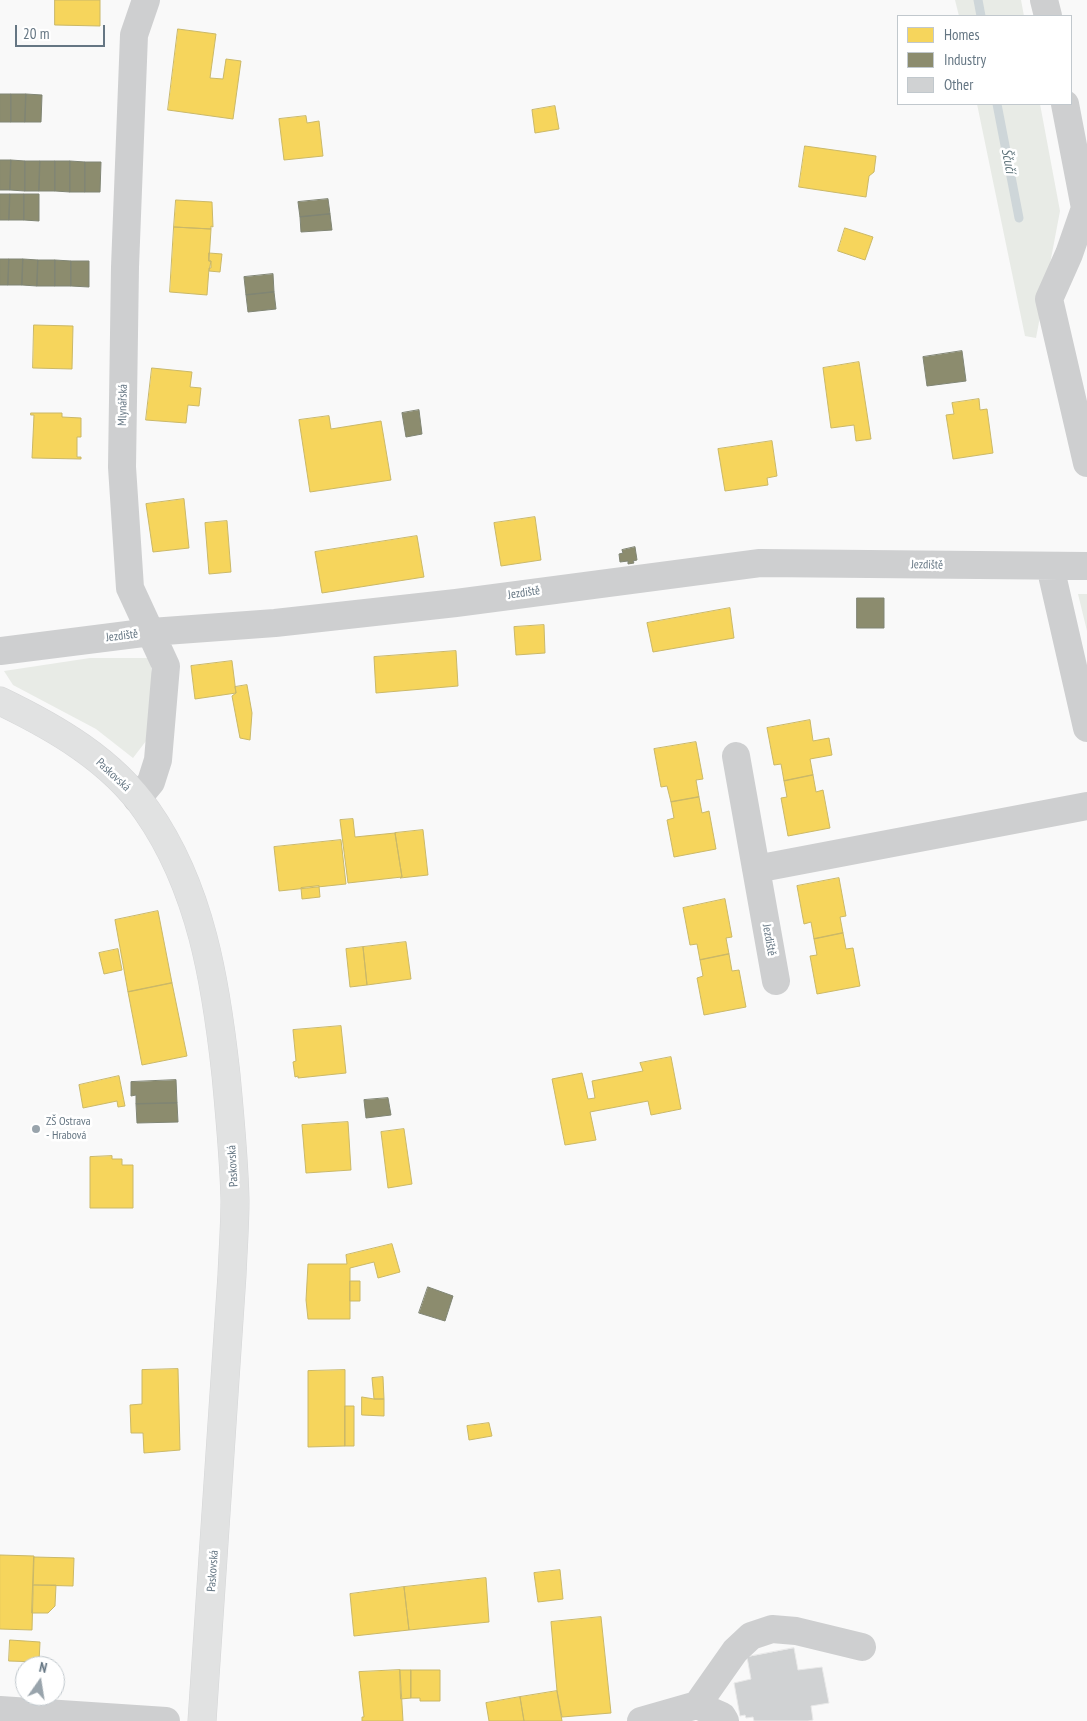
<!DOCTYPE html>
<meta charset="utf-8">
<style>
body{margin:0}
#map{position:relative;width:1087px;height:1721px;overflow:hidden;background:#f9f9f9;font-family:"PT Sans Narrow",sans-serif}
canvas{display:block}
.legend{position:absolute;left:897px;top:15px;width:175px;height:90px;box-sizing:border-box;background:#fff;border:1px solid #c1c8cd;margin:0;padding:6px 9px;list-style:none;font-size:15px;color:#657683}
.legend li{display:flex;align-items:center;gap:10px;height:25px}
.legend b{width:25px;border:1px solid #c1c8cd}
.north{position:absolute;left:15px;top:1656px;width:50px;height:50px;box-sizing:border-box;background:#fff;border:1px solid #c1c8cd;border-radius:50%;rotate:13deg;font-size:14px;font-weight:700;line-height:20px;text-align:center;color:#657683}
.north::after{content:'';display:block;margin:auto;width:18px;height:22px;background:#99a4ac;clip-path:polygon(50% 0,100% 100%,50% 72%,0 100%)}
.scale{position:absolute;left:15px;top:25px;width:90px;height:22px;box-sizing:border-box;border:2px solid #657683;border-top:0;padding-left:6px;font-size:15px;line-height:18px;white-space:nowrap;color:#657683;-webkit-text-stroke:4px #fff;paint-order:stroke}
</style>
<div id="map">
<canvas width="1087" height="1721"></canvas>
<ul class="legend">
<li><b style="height:14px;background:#f6d55c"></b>Homes</li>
<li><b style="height:14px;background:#8c8c6e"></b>Industry</li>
<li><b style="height:14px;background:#d0d2d3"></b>Other</li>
</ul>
<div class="north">N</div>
<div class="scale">20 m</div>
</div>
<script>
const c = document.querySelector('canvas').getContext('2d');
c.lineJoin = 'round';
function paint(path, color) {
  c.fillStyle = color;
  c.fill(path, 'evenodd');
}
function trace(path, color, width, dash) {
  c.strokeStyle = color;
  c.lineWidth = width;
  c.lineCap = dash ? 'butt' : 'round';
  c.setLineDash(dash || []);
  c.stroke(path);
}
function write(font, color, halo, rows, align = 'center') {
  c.font = font + ' "PT Sans Narrow",sans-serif';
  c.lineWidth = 5;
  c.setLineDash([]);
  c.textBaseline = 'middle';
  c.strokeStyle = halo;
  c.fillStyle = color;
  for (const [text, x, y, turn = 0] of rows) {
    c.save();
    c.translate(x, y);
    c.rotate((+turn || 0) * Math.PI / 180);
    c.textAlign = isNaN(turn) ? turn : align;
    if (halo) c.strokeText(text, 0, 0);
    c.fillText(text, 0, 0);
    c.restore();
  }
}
paint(new Path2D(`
 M 955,0 L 1021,0 L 1024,16 L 959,16 Z
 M 977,104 L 1040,104 L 1060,211 L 1036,338 L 1025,336 Z
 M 1078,594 L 1087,594 L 1087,631 Z
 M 90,658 L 150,658 L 153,682 L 146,741 L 133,758 L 96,729 L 13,685 L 4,671 Z`), '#e8ebe6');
const homes = new Path2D(`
 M 55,0 L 100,0 L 100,26 L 55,25 Z
 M 178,29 L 216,34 L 210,78 L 223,79 L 226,59 L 241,61 L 233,119 L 168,110 Z
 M 555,106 L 559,129 L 535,133 L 532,110 Z
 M 306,116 L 307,123 L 319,121 L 323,156 L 284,160 L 279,119 Z
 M 805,146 L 876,156 L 874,172 L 869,176 L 866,197 L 799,187 Z
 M 176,200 L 212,202 L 213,227 L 211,226 L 211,229 L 174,227 Z
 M 174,227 L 211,229 L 209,261 L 211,261 L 211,268 L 209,268 L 207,295 L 170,292 Z
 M 845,228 L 873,237 L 865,260 L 838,251 Z
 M 209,253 L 222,254 L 220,272 L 209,271 L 211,261 L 209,261 Z
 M 34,325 L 73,326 L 72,369 L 33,368 Z
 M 859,362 L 871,439 L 856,441 L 854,425 L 831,428 L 823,368 Z
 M 152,368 L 192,372 L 190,387 L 201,388 L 199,406 L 188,405 L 186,423 L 146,420 Z
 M 979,399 L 980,410 L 987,409 L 993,453 L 953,459 L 946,415 L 954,414 L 952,403 Z
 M 31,413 L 62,413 L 62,417 L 81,418 L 81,437 L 77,437 L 77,457 L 81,457 L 81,459 L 32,458 L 34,415 L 31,415 Z
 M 329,416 L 331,429 L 381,421 L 391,480 L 310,492 L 299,420 Z
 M 772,441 L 777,476 L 767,478 L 768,485 L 725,491 L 718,449 Z
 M 184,499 L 189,548 L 153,552 L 146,504 Z
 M 535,517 L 541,560 L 501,566 L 494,523 Z
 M 227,521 L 231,572 L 209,574 L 205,523 Z
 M 417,536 L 424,577 L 322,593 L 315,552 Z
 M 730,608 L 734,638 L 653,652 L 647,623 Z
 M 544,625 L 545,653 L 516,655 L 514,627 Z
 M 456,651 L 458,686 L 376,693 L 374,657 Z
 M 232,661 L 236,693 L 195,699 L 191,666 Z
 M 247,685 L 252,713 L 250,740 L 240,738 L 232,696 L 236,693 L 235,687 Z
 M 810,720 L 813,741 L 829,738 L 832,755 L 810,759 L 813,775 L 784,781 L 781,764 L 774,765 L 767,728 Z
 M 696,742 L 703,779 L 696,780 L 699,797 L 671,802 L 667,786 L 661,787 L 654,749 Z
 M 813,775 L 816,792 L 823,790 L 830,828 L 788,836 L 781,798 L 787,797 L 784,781 Z
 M 699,797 L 702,813 L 709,811 L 716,849 L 674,857 L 667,820 L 674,818 L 671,802 Z
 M 353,819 L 355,837 L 395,833 L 402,877 L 348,883 L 340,820 Z
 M 423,830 L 428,875 L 400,878 L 402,877 L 395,833 Z
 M 341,840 L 346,884 L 279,891 L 274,847 Z
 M 839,878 L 846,916 L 840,917 L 843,933 L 814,939 L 811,922 L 804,924 L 797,886 Z
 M 319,886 L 320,897 L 302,899 L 301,888 Z
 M 725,899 L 732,937 L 726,938 L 729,954 L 700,960 L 697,944 L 690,945 L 683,908 Z
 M 158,911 L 172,983 L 128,992 L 115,920 Z
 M 843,933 L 846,949 L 853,948 L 860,986 L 817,994 L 810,956 L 817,955 L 814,939 Z
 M 406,942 L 411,979 L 367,985 L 363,947 Z
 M 363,947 L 367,985 L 350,987 L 346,949 Z
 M 118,949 L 122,970 L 104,974 L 99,953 Z
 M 729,954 L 732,971 L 739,970 L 746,1007 L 704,1015 L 697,978 L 703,976 L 700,960 Z
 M 172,983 L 187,1056 L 142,1065 L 128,992 Z
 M 341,1026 L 346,1073 L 298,1078 L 298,1076 L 295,1077 L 293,1062 L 296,1061 L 293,1030 Z
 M 671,1057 L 681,1109 L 651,1115 L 648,1101 L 590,1112 L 596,1140 L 565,1145 L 552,1079 L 582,1073 L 588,1099 L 595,1098 L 592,1081 L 643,1071 L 640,1063 Z
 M 119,1076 L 125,1106 L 118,1107 L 117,1101 L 83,1108 L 79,1085 Z
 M 348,1122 L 351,1170 L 306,1173 L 302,1125 Z
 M 404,1129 L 412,1184 L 388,1188 L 381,1132 Z
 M 112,1156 L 112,1159 L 122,1159 L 122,1165 L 133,1165 L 133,1208 L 90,1208 L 90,1157 Z
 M 392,1244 L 400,1272 L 378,1278 L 374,1262 L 350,1268 L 350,1319 L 308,1319 L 306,1300 L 308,1264 L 347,1264 L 346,1255 Z
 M 350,1281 L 360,1281 L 360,1301 L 350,1301 Z
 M 178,1369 L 180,1450 L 144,1453 L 143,1433 L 131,1433 L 130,1405 L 142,1404 L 142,1370 Z
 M 345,1370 L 345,1446 L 308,1447 L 308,1371 Z
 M 383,1377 L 384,1399 L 374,1399 L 372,1378 Z
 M 362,1397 L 374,1399 L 384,1399 L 384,1416 L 362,1415 Z
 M 345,1406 L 354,1406 L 354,1446 L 345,1446 Z
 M 489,1423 L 492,1436 L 469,1440 L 467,1426 Z
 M 0,1555 L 34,1556 L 32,1630 L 0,1629 Z
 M 34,1557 L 74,1558 L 73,1586 L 33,1585 Z
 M 560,1570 L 563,1599 L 538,1602 L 534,1573 Z
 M 486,1578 L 489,1622 L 409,1630 L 404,1587 Z
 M 33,1585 L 56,1585 L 55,1606 L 48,1613 L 32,1613 Z
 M 404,1587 L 409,1630 L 354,1636 L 350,1594 Z
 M 601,1617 L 611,1713 L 562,1717 L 557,1691 L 551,1622 Z
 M 10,1640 L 40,1642 L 39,1662 L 9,1661 Z
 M 400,1670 L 411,1670 L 411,1698 L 401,1699 Z
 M 400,1670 L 403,1721 L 362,1721 L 362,1717 L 364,1717 L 359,1672 Z
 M 411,1670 L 440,1670 L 440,1701 L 420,1701 L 420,1698 L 411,1698 Z
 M 557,1691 L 562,1721 L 524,1721 L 520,1697 Z
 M 520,1697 L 524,1721 L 489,1721 L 486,1703 Z`);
paint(homes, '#f6d55c');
trace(homes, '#cab868', 1);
const industry = new Path2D(`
 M 0,94 L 11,94 L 11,122 L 0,122 Z
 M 11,94 L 26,94 L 25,122 L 11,122 Z
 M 26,94 L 42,95 L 41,122 L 25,122 Z
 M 0,160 L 11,160 L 10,190 L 0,190 Z
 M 11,160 L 25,161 L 25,191 L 10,190 Z
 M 25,161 L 40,161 L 39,191 L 25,191 Z
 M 40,161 L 55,161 L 55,191 L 39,191 Z
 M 55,161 L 70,161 L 70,192 L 55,191 Z
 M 70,161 L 85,162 L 85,192 L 70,192 Z
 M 85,162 L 101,162 L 100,192 L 85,192 Z
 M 0,194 L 10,194 L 9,220 L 0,220 Z
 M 10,194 L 24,194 L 24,220 L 9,220 Z
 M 24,194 L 39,194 L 39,221 L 24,220 Z
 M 328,199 L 330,214 L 300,217 L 298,202 Z
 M 330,214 L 332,230 L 301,232 L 300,217 Z
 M 0,259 L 9,259 L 8,285 L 0,285 Z
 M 9,259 L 23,259 L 22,285 L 8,285 Z
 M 23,259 L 38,260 L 37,286 L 22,285 Z
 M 38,260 L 55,260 L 55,286 L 37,286 Z
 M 55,260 L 71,261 L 71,286 L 55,286 Z
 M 71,261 L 89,261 L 89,287 L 71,286 Z
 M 273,274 L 274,292 L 246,295 L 244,277 Z
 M 274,292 L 276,309 L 248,312 L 246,295 Z
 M 962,351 L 966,381 L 927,386 L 923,357 Z
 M 419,410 L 422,434 L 406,437 L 402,413 Z
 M 635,547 L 637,560 L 633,561 L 634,563 L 628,564 L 628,561 L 620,562 L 619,554 L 623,553 L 622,550 Z
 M 857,598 L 884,598 L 884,628 L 857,628 Z
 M 176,1080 L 177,1103 L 136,1104 L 136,1095 L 131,1096 L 131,1082 Z
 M 388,1098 L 391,1115 L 366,1118 L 364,1100 Z
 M 177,1103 L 178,1122 L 137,1123 L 136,1104 Z
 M 428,1287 L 453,1296 L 445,1321 L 419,1313 Z`);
paint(industry, '#8c8c6e');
trace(industry, '#808574', 1);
trace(new Path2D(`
 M 978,0 L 981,16
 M 997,104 L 1019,218`), '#ced6d9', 9);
const building = new Path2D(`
 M 794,1648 L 798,1670 L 822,1667 L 829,1703 L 811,1706 L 813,1720 L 808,1721 L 754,1721 L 753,1717 L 746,1718 L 745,1715 L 740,1716 L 734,1683 L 751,1679 L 747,1657 Z`);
paint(building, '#d0d2d3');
trace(building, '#e8e8e8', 1);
const major = new Path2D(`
 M 0,701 C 54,727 112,760 147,811 C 201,888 216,983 226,1075 C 230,1117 234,1158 235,1200 C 235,1225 233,1250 232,1275 L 202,1721`);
trace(major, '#d5d6d7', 29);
trace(new Path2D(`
 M 1044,0 L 1048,16
 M 1065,104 L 1085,208 L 1069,254 L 1049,299 L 1087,463
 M 1050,566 L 1087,728
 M 0,651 L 151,632 L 275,623 L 456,603 L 760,563 L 1087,566
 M 736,756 L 776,981
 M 137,799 L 151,782 L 158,760 L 166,666 L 130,588 L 122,467 L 125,267 L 134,35 L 146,0
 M 756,869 L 1087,806
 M 697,1705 L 735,1651 L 751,1636 L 772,1629 L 796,1631 L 862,1647
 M 697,1705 L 722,1716 L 725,1721
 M 0,1710 L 166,1721
 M 641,1721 L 697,1705`), '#cecfd0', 28);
trace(major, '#e1e2e2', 28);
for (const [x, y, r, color] of [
 [36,1129,5,"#99a4ac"]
]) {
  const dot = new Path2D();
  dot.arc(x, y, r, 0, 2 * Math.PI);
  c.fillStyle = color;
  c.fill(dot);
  trace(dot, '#fff', 2);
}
write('12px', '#657683', '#fff', [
 ["Mlynářská",123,405,-89],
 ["Jezdiště",927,565,1],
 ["Jezdiště",524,593,-8],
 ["Jezdiště",122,636,-7],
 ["Paskovská",113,775,43],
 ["Jezdiště",769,940,80],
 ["Paskovská",233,1166,-93],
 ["Paskovská",213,1571,-86]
]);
write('12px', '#657683', '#fff', [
 ["ZŠ Ostrava",46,1122],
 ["- Hrabová",46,1136]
], 'left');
write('italic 14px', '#60757c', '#fff', [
 ["Ščučí",1008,161,79]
]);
</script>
